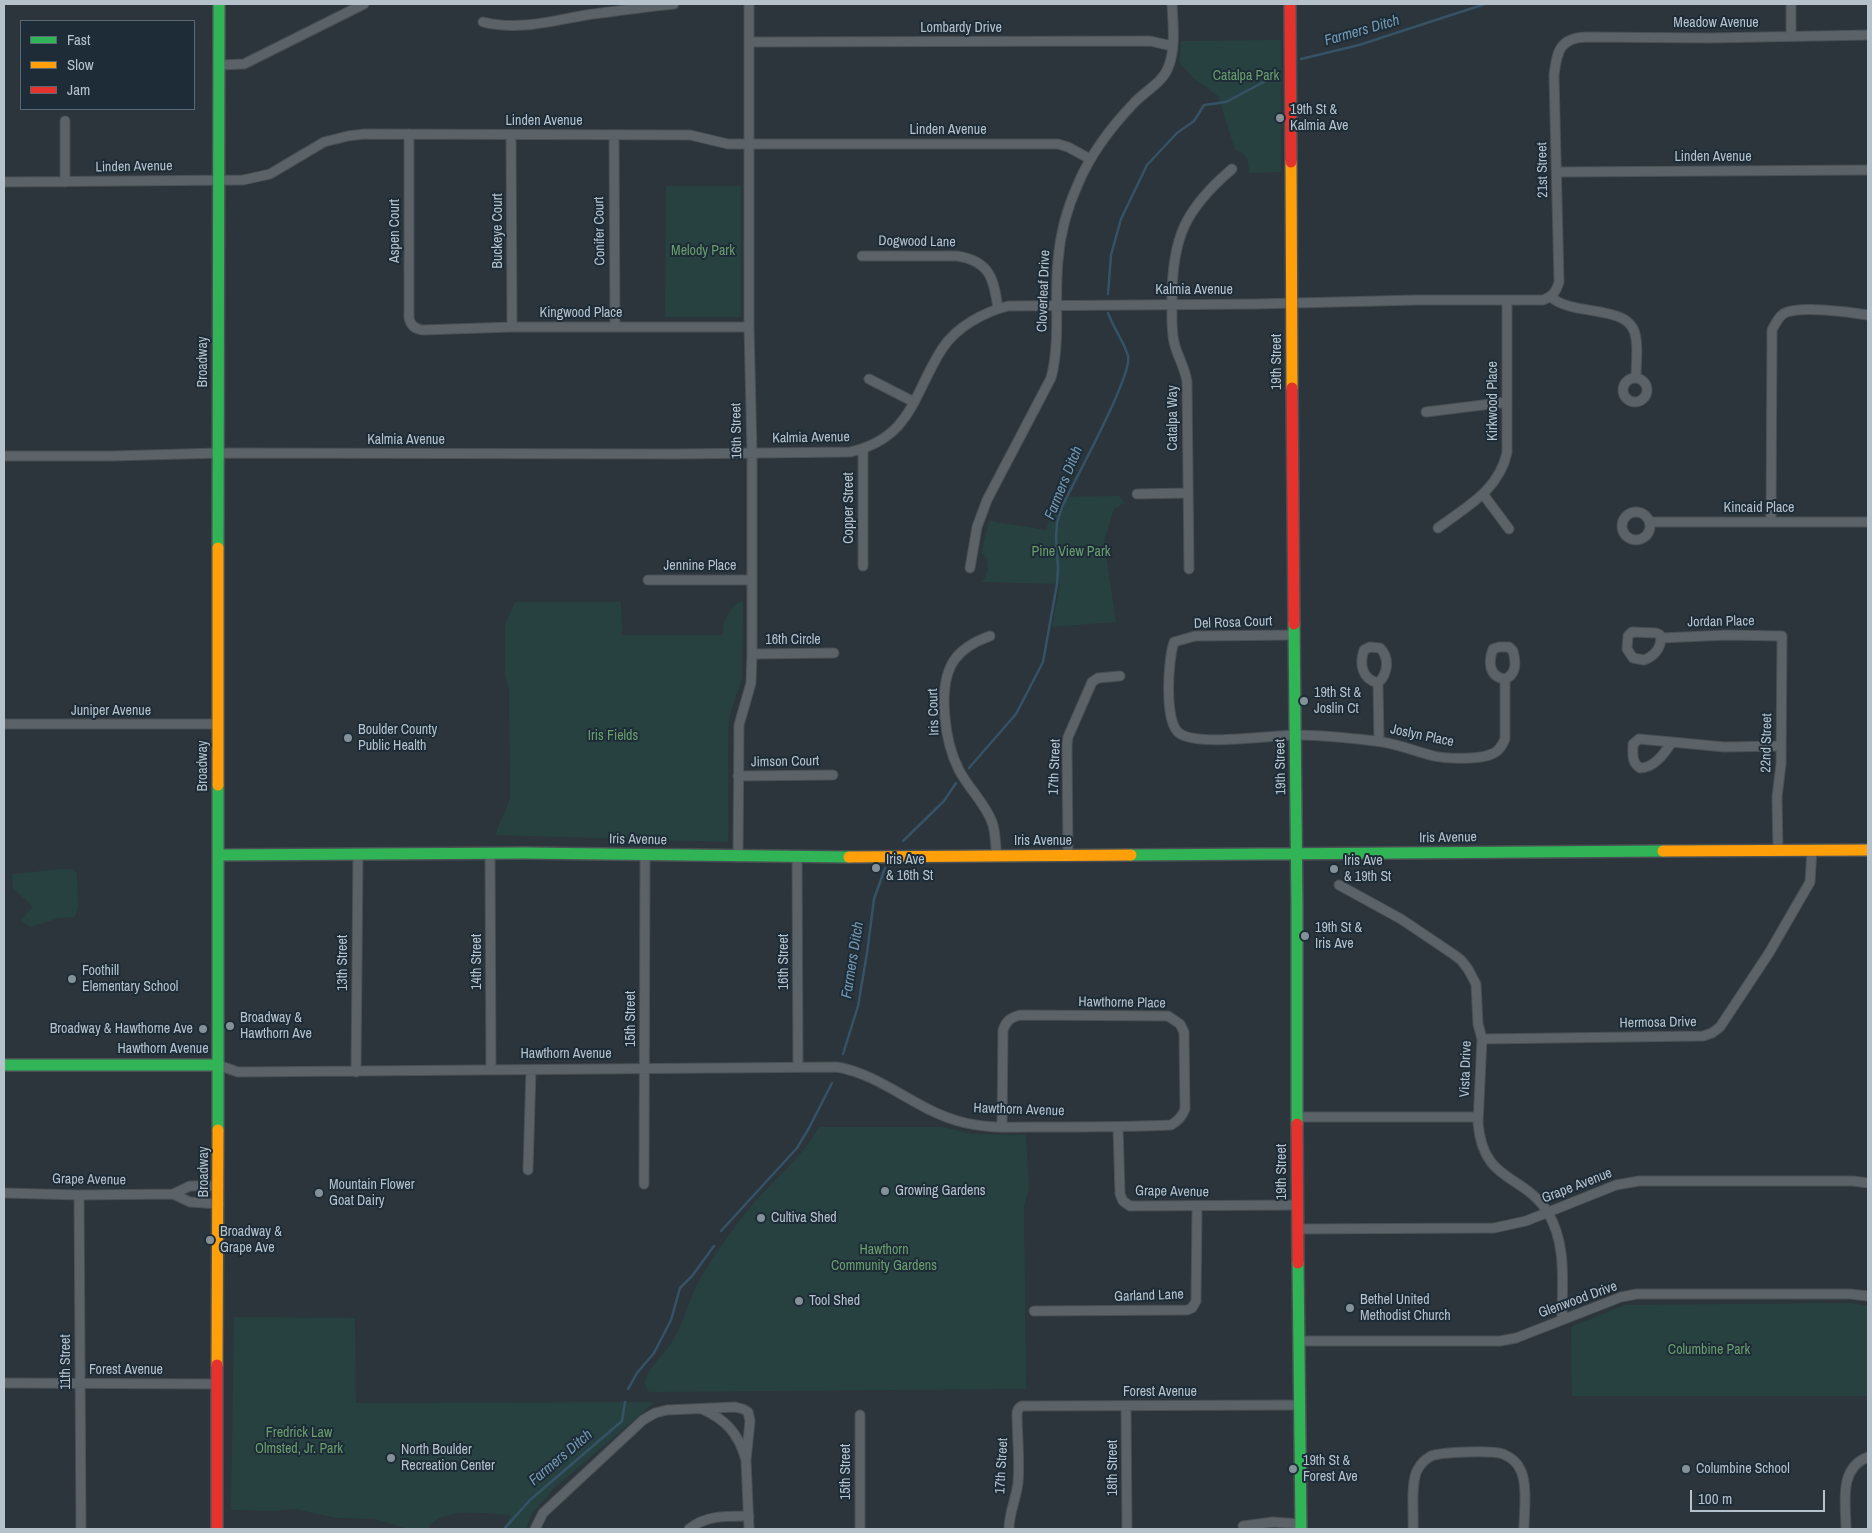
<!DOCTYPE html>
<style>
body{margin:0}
#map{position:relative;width:1872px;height:1533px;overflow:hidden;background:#2b353b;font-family:"Archivo Narrow",sans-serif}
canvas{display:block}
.frame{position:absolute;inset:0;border:5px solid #b5c2cc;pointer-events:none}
.legend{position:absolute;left:20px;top:20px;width:175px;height:90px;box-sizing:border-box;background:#1d2c37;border:1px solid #5a6873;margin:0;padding:6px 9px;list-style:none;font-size:15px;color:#b5c2cc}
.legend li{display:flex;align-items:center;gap:10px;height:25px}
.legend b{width:25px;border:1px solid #5a6873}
.scale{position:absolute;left:1690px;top:1490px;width:135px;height:22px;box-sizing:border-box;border:2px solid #b5c2cc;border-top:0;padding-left:6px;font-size:15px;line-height:18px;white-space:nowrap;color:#b5c2cc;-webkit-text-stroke:4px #1d2c37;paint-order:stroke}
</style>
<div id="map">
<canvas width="1872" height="1533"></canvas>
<div class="frame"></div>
<ul class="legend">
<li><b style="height:6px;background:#30b455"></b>Fast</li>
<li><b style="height:6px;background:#ff9f0a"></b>Slow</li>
<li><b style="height:6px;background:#e5322d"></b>Jam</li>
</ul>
<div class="scale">100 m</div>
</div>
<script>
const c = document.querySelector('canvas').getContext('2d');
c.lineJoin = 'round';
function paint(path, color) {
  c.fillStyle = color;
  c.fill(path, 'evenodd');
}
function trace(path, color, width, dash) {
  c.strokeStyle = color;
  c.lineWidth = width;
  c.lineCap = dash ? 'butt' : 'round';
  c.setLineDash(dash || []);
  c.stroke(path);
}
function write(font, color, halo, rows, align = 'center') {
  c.font = font + ' "Archivo Narrow",sans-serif';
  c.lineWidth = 4;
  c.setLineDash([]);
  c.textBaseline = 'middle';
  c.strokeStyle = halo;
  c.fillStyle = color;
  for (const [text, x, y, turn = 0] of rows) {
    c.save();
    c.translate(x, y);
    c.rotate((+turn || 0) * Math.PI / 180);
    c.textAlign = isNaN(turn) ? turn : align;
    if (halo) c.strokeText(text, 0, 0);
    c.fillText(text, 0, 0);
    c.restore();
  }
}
paint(new Path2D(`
 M 1281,40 L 1281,172 L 1249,173 C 1249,162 1247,153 1235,150 L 1218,96 L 1192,77 L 1179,62 L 1181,41 Z
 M 666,186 L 741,186 L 741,317 L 665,317 Z
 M 1120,496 L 1124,503 L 1114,509 L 1104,542 L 1116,622 L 1052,627 L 1060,584 L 982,582 L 987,573 L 988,559 L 982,554 L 982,549 L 989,521 L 1046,530 L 1057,497 Z
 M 515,602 L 621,602 L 622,635 L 723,635 C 723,619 727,613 739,602 L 743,602 L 742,678 L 731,711 L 728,728 L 728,842 L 496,835 C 498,821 507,811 510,797 L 509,689 L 505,675 L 505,625 Z
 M 63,869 L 70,869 L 77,873 L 78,908 L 75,917 L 59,918 L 30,927 L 21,920 L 33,907 L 13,888 L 12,874 Z
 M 819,1127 L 944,1127 L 972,1134 L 1026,1135 L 1029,1189 L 1024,1206 L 1026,1389 L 649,1392 C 647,1389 644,1385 645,1381 C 648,1367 666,1353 673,1340 C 682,1325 687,1307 694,1291 C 705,1267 731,1232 747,1211 C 770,1182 801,1160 819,1127 Z
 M 1850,1303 L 1868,1306 L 1868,1396 L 1572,1396 L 1571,1327 L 1625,1305 Z
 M 234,1317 L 355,1318 L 356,1403 L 655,1402 L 554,1488 L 532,1514 L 526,1529 L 505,1529 L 510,1515 C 487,1514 440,1506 428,1529 L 409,1529 L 375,1519 L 336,1518 L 295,1509 L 276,1511 L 231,1510 Z`), '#274140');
trace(new Path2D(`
 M 1301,59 L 1359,45 L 1485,4
 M 1108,294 L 1111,255 L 1121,219 L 1147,165 L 1177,133 L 1194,121 L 1204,105 L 1226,102 L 1275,76
 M 969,768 L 1016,714 L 1043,662 L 1057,584 L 1058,568 L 1056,538 L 1057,523 L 1062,507 C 1073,483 1133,375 1128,356 C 1125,344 1113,327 1108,313
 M 903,841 L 944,801 L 956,783
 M 843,1054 L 858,1006 L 867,953 L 874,899 L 885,868
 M 721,1231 L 797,1148 L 809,1128 L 832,1083
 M 628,1389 L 637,1373 L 654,1353 L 671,1320 L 680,1288 L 692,1276 L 714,1246
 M 504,1529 L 530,1500 L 622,1421 L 625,1402`), '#365266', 2.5);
const street = new Path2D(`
 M 1791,4 L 1791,36
 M 483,22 C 519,31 551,21 586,15 C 616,11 645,7 674,4
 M 749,42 L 1150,41 L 1172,46
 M 219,65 L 244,64 L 364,4
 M 409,134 L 409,318 C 411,326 414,328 422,330 L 512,327 L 749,327
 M 511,135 L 512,327
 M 614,135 L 615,327
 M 1557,172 L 1868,170
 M 4,182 L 243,180 L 270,174 L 324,142 L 348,136 L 364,134 L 690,135 L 728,144 L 1058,144 L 1068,147 L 1090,159
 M 65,182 L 65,121
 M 862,256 L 957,256 C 990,261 994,279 998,309
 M 1551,297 C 1574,318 1633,302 1636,339 C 1638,351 1636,365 1636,378
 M1623 390a12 12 0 1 1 24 0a12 12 0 1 1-24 0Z
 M 869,379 L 914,402
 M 1426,412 L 1507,402
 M 863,449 L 863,566
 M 4,456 L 110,456 L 219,453 L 674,454 L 850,452 C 912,438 913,394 942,349 C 956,327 984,312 1008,306 L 1256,304 L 1417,300 L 1543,300 C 1553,296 1556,292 1559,282 L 1554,75 C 1557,52 1559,38 1586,37 L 1709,38 L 1868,35
 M 1137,494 L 1187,493
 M 1483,494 L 1509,529
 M1622 526a14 14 0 1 1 28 0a14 14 0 1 1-28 0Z
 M 1650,522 L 1868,522
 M 1771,522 L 1772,330 C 1775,324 1778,318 1783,314 C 1797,305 1851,312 1868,315
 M 1438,528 C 1467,506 1498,491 1507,453 L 1507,300
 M 970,568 L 977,527 L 987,500 L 1051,378 C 1061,340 1054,300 1058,261 C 1060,234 1067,208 1078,184 C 1091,153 1111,127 1134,103 C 1145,91 1162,83 1168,68 C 1176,49 1173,24 1172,4
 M 1189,569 L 1187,382 C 1185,367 1177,356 1174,342 C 1171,328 1172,313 1172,299 C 1172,238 1185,209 1232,169
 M 648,580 L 752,580
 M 1632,632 L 1656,633 L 1660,635 C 1663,646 1655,656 1644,660 L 1633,658 L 1627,649 L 1628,636 Z
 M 1295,635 L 1195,636 L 1174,642 C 1168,659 1164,722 1179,733 C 1197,747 1272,735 1296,735 C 1322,735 1349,738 1375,741 C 1396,743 1414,751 1434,756 C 1447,759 1482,760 1494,753 C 1500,750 1502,745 1505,739 L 1505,679 C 1517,674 1516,662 1513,651 L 1509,647 L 1499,647 L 1493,649 C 1488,662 1489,677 1505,679
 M 990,636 C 976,641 964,647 955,659 C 936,685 945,743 959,770 C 969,789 985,803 992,822 C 996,832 995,845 997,856
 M 1661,638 L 1727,635 L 1782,636 L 1781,764 L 1777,797 L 1778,850
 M 752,654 L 834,653
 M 1378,683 C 1362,679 1359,664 1364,650 L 1370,647 L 1380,648 C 1390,658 1388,674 1378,683 L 1379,741
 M 4,724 L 219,724
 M 1639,739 L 1672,742 C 1665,752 1655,768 1640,768 C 1631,762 1633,754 1633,744 Z
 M 1672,742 L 1724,747 L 1781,746
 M 738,776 L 833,775
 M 490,853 L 491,1070
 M 1068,856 L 1067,745 L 1068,737 L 1092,682 L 1098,678 L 1120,676
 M 738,857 L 739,725 L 751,683 L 752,654 L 752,453 L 749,327 L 749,4
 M 797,857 L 798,1067
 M 1339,885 L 1401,919 L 1453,954 L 1461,960 L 1468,969 L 1476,984 L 1478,1024 L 1482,1039 L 1478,1123 C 1483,1184 1524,1173 1548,1213 C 1567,1244 1562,1284 1562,1319
 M 1482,1039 L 1703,1036 L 1712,1033 L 1720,1027 L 1769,953 L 1810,882 L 1812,850
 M 218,1065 L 238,1072 L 837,1067 C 882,1075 915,1109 958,1121 C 985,1129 1014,1127 1041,1127 C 1084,1127 1127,1127 1171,1125 C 1178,1121 1182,1117 1185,1109 L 1184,1032 L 1180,1024 L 1168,1016 L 1020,1015 C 1010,1018 1006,1021 1003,1030 L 1002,1127
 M 356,1072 L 358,854
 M 1297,1117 L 1478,1117
 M 1118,1127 L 1120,1194 L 1123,1201 L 1130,1206 L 1297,1205
 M 528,1170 L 531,1070
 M 644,1184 L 645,855
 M 4,1193 L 79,1195 L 173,1194 L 190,1202 L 219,1204
 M 173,1194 L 190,1186 L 219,1186
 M 79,1195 L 81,1529
 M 1298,1229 L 1494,1228 L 1526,1221 L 1616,1185 L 1639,1181 L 1853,1181 L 1868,1183
 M 1034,1311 L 1187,1310 L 1192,1308 L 1196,1301 L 1197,1207
 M 1298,1341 L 1500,1341 L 1516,1338 L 1621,1297 L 1637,1294 L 1850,1294 L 1868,1296
 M 4,1383 L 218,1384
 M 1126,1406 L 1127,1529
 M 702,1409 C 725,1419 738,1433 745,1457
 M 1243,1526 L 1273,1522 L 1301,1524
 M 535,1529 L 543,1513 L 643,1420 L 655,1413 L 667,1410 L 735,1407 L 743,1409 L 748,1412 L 750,1421 L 746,1460 L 749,1529
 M 689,1529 C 706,1515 727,1516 749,1516
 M 860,1529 L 860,1415
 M 1009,1529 C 1009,1513 1016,1499 1018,1483 C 1020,1460 1017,1435 1017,1412 L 1019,1408 L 1022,1406 L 1299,1405
 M 1413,1529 C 1414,1514 1410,1481 1418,1469 C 1421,1463 1426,1459 1431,1456 C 1442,1452 1492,1450 1503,1454 C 1510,1457 1517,1462 1520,1469 C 1528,1483 1524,1513 1524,1529
 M 1846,1529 C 1846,1504 1838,1468 1868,1457`);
const fast = new Path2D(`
 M 218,548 L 219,4
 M 1294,624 L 1297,907 L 1297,1124
 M 218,855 L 524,853 L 849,857
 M 1131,855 L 1663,851
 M 4,1065 L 218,1065
 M 218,1130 L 218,785
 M 1298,1263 L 1301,1529`);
const slow = new Path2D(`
 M 1291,162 L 1292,388
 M 218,785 L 218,548
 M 1663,851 L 1868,850
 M 849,857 L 1131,855
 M 217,1365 L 218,1130`);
const jam = new Path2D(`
 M 1290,4 L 1291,162
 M 1292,388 L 1294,624
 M 1297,1124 L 1298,1263
 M 217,1529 L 217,1365`);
trace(street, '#495055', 11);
trace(fast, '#495055', 14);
trace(slow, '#495055', 14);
trace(jam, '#495055', 14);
trace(street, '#5b6368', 9);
trace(fast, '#30b455', 11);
trace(slow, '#ff9f0a', 11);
trace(jam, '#e5322d', 11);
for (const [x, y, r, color] of [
 [1280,118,5,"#859199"],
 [1304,701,5,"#859199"],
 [348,738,5,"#859199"],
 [876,868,5,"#859199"],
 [1334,869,5,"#859199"],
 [1305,936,5,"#859199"],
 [72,979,5,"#859199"],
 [230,1026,5,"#859199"],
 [203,1029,5,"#859199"],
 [885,1191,5,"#859199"],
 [319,1193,5,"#859199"],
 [761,1218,5,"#859199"],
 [210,1240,5,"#859199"],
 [799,1301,5,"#859199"],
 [1350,1308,5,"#859199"],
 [391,1458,5,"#859199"],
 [1293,1469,5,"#859199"],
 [1686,1469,5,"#859199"]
]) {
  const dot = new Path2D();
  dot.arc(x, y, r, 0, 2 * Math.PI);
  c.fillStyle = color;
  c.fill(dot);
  trace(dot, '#1d2c37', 2);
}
write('14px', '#b5c2cc', '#1d2c37', [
 ["Meadow Avenue",1716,23],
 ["Lombardy Drive",961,28],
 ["Linden Avenue",544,121],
 ["Linden Avenue",948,130],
 ["Linden Avenue",1713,157],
 ["Linden Avenue",134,167,-1],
 ["21st Street",1543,170,-91],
 ["Aspen Court",395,231,-90],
 ["Buckeye Court",498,231,-90],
 ["Conifer Court",600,231,-91],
 ["Dogwood Lane",917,242,1],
 ["Kalmia Avenue",1194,290],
 ["Cloverleaf Drive",1044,291,-88],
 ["Kingwood Place",581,313],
 ["Broadway",203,362,-90],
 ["19th Street",1277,362,-90],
 ["Kirkwood Place",1493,401,-90],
 ["Catalpa Way",1173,418,-90],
 ["16th Street",737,431,-91],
 ["Kalmia Avenue",811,438,-1],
 ["Kalmia Avenue",406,440],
 ["Copper Street",849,508,-90],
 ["Kincaid Place",1759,508],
 ["Jennine Place",700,566],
 ["Jordan Place",1721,622,-1],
 ["Del Rosa Court",1233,623,-2],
 ["16th Circle",793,640],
 ["Juniper Avenue",111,711],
 ["Iris Court",934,712,-92],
 ["Joslyn Place",1422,736,12],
 ["22nd Street",1767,743,-89],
 ["Jimson Court",785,762,-1],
 ["Broadway",203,766,-90],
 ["17th Street",1055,767,-88],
 ["19th Street",1281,767,-91],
 ["Iris Avenue",1448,838,-1],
 ["Iris Avenue",638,840,1],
 ["Iris Avenue",1043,841],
 ["14th Street",477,962,-90],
 ["16th Street",784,962,-90],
 ["13th Street",343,963,-90],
 ["Hawthorne Place",1122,1003,1],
 ["15th Street",631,1019,-90],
 ["Hermosa Drive",1658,1023,-1],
 ["Hawthorn Avenue",163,1049],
 ["Hawthorn Avenue",566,1054],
 ["Vista Drive",1466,1069,-88],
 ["Hawthorn Avenue",1019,1110,2],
 ["Broadway",204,1172,-90],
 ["19th Street",1282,1172,-90],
 ["Grape Avenue",89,1180,1],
 ["Grape Avenue",1577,1186,-21],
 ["Grape Avenue",1172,1192,1],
 ["Garland Lane",1149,1296,-2],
 ["Glenwood Drive",1578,1300,-20],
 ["11th Street",66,1362,-90],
 ["Forest Avenue",126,1370],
 ["Forest Avenue",1160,1392],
 ["17th Street",1002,1466,-87],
 ["18th Street",1113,1468,-90],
 ["15th Street",846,1472,-90]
]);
write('14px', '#6a9e6d', '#1d2c37', [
 ["Catalpa Park",1246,76],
 ["Melody Park",703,251],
 ["Pine View Park",1071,552],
 ["Iris Fields",613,736],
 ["Hawthorn",884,1250],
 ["Community Gardens",884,1266],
 ["Columbine Park",1709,1350],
 ["Fredrick Law",299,1433],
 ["Olmsted, Jr. Park",299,1449]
]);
write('14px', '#b5c2cc', '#1d2c37', [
 ["19th St &",1290,110],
 ["Kalmia Ave",1290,126],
 ["19th St &",1314,693],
 ["Joslin Ct",1314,709],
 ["Boulder County",358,730],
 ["Public Health",358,746],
 ["Iris Ave",886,860],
 ["& 16th St",886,876],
 ["Iris Ave",1344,861],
 ["& 19th St",1344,877],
 ["19th St &",1315,928],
 ["Iris Ave",1315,944],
 ["Foothill",82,971],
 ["Elementary School",82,987],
 ["Broadway &",240,1018],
 ["Hawthorn Ave",240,1034],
 ["Broadway & Hawthorne Ave",193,1029,"right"],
 ["Mountain Flower",329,1185],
 ["Goat Dairy",329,1201],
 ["Growing Gardens",895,1191],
 ["Cultiva Shed",771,1218],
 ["Broadway &",220,1232],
 ["Grape Ave",220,1248],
 ["Bethel United",1360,1300],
 ["Methodist Church",1360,1316],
 ["Tool Shed",809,1301],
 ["North Boulder",401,1450],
 ["Recreation Center",401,1466],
 ["19th St &",1303,1461],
 ["Forest Ave",1303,1477],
 ["Columbine School",1696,1469]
], 'left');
write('italic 15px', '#7398b1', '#1d2c37', [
 ["Farmers Ditch",1362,31,-16],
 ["Farmers Ditch",1064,483,-68],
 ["Farmers Ditch",853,960,-81],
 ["Farmers Ditch",561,1458,-40]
]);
</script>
